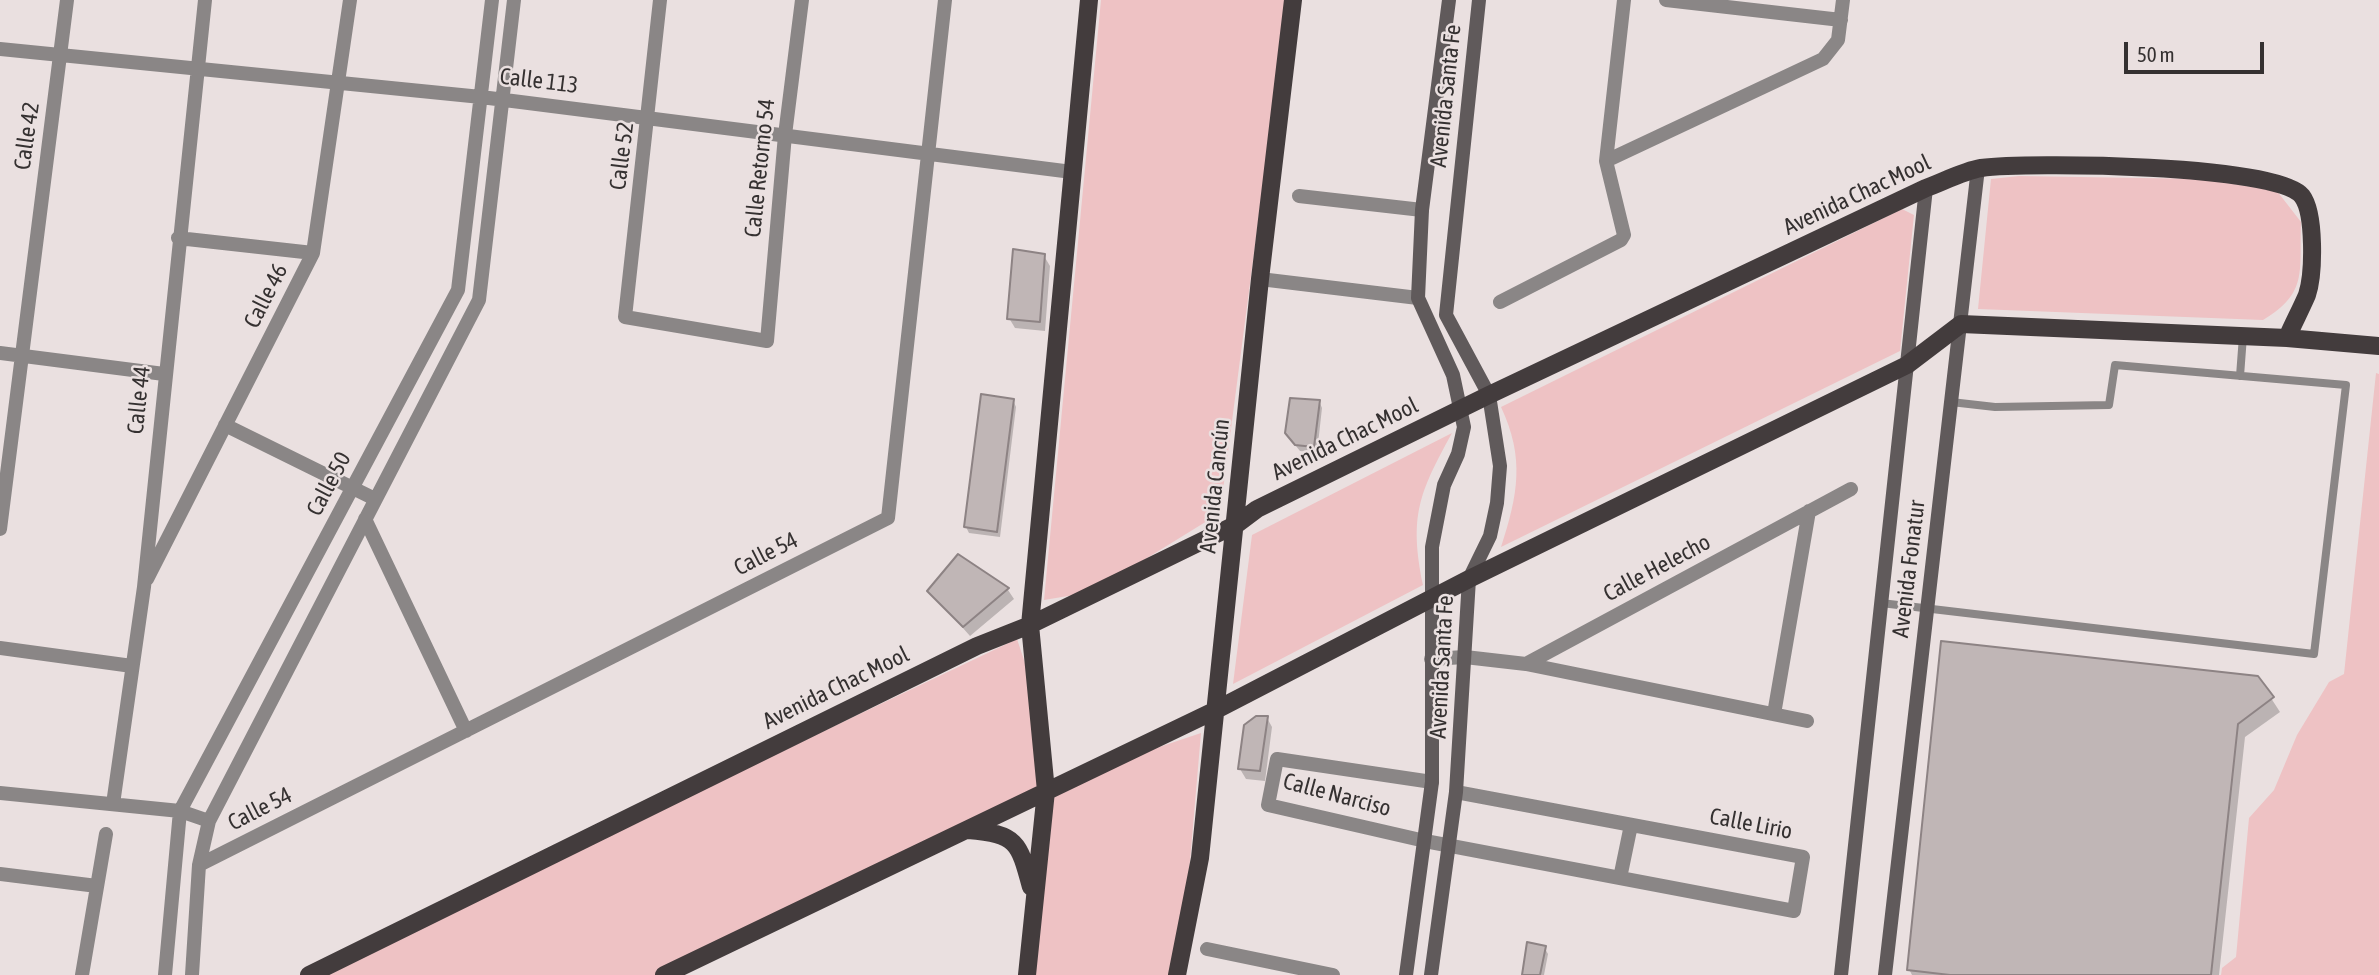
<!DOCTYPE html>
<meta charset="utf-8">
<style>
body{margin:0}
#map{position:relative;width:2379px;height:975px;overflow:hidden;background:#eae0e0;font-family:"Asap Condensed",sans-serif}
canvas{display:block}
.scale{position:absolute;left:2124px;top:42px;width:140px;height:32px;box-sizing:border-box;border:4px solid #353131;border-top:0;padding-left:9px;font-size:21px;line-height:24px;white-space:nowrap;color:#353131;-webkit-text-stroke:5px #eae0e0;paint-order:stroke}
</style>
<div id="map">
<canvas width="2379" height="975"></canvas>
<div class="scale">50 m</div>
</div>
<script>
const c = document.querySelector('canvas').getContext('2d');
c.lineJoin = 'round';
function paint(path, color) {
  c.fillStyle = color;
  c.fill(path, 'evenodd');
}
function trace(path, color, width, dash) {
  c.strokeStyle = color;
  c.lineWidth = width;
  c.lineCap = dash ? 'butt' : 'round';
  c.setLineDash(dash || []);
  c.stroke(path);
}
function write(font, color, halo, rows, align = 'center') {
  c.font = font + ' "Asap Condensed",sans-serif';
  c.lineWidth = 5;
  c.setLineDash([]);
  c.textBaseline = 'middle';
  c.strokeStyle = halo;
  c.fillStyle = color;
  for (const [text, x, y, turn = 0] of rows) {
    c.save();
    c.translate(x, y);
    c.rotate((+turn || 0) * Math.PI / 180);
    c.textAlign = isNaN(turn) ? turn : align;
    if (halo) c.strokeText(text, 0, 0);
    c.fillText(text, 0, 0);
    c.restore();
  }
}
paint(new Path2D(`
 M 1101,0 L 1287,0 L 1220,513 L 1092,592 L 1044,600 Z
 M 2019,176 L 2203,179 L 2277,191 L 2301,222 C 2299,270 2309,293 2263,320 L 1978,309 L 1991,179 Z
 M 1902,209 L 1914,215 L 1900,351 L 1501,547 C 1518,495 1525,458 1501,407 Z
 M 2376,373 L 2379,374 L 2379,975 L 2221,975 L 2222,968 L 2236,957 L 2249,818 L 2274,790 L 2297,735 L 2329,682 L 2344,674 Z
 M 1452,433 C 1419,493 1409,516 1423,585 L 1233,684 L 1252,535 Z
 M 1017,639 L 1034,690 L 1038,787 L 656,975 L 312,975 Z
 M 1201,733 L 1183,942 L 1177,975 L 1028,975 L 1053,795 L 1091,770 Z`), '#eec2c4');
paint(new Path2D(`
 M 1044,256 L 1050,266 L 1045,331 L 1015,328 L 1009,318 Z
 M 1013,400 L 1016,407 L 1000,537 L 969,533 L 966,527 Z
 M 1319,401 L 1322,408 L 1317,453 L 1300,451 L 1291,440 Z
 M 958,556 L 1008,590 L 1014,599 L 970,636 L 930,591 Z
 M 2258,678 L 2280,712 L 2245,737 L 2219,975 L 1912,975 L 1909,969 Z
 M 1267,718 L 1272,727 L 1265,781 L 1246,779 L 1240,769 Z
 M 1544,947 L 1548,954 L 1544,975 L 1523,975 Z`), '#0003');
const building = new Path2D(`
 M 1013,249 L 1045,254 L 1040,322 L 1007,319 Z
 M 981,394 L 1014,399 L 997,532 L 964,527 Z
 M 1290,398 L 1320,400 L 1314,447 L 1295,445 L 1285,433 Z
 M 958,554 L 1009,588 L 963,627 L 927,591 Z
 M 1941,641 L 2258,676 L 2274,697 L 2238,724 L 2211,975 L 1950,975 L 1907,970 Z
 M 1256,716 L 1268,716 L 1260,771 L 1238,769 L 1244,725 Z
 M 1527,942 L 1546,946 L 1540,975 L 1522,975 Z`);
paint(building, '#c0b6b6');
trace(building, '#8d8384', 2);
trace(new Path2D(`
 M 2240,376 L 2243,336
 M 1881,603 L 2314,654 L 2346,385 L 2115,365 L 2109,405 L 1995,407 L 1951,402`), '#8a8686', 8);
trace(new Path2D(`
 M 660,0 L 625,317 L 767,341 L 785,135 L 802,0
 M 1666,0 L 1841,20
 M 0,49 L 481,97 L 1072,172
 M 1606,161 L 1823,59 L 1838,40 L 1843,0
 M 1299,196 L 1422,210
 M 178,238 L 313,253
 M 1260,279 L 1418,298
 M 1500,302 L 1621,240 L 1624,235 L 1606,161 L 1624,0
 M 0,353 L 164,374
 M 225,425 L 375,499
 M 365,519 L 466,731
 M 0,529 L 67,0
 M 147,579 L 313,253 L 350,0
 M 0,648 L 132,666
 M 1431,659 L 1465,657 L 1526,664 L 1807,721
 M 1526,664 L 1851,489
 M 1774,714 L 1809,511
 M 1432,782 L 1277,759 L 1268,805 L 1425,841 L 1794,911 L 1803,857 L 1456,792
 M 0,793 L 180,811 L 209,821
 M 113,804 L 144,587 L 205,0
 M 199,865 L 888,518 L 945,0
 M 0,874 L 97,886
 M 1620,878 L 1631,825
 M 1207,949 L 1333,975
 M 82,975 L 106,834
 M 165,975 L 180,811 L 458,290 L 492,0
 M 192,975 L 199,865 L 209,821 L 479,300 L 514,0`), '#8a8686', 14);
trace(new Path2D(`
 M 1406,975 L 1432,782 L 1432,547 L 1444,485 L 1458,454 L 1464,427 L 1453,375 L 1418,298 L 1422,210 L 1449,0
 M 1431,975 L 1456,792 L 1469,579 L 1490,536 L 1497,503 L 1500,466 L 1489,395 L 1446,315 L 1479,0
 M 1841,975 L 1926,188
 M 1885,975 L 1978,168`), '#605a5b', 14);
trace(new Path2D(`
 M 968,830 C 1017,834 1019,842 1031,887
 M 309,975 L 977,646 L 1030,625 L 1237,524 L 1257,509 L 1489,395 L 1926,188 C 1943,182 1963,171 1981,168 C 2027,162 2277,164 2302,196 C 2315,213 2314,274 2307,295 C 2301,309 2293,324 2287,338
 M 664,975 L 1216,710 L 1469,579 L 1907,365 L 1961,324 L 2287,338 L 2379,346
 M 1027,975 L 1046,791 L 1030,625 L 1089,0
 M 1177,975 L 1200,858 L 1260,279 L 1293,0`), '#433c3d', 18);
write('23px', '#353131', '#eae0e0', [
 ["Calle 113",539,81,7],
 ["Avenida Santa Fe",1446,96,-84],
 ["Calle 42",27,136,-82],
 ["Calle 52",622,156,-83],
 ["Calle Retorno 54",760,168,-84],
 ["Avenida Chac Mool",1857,195,-25],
 ["Calle 46",266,296,-63],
 ["Calle 44",139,400,-84],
 ["Avenida Chac Mool",1345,439,-26],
 ["Calle 50",329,484,-62],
 ["Avenida Cancún",1215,486,-84],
 ["Calle 54",766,554,-27],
 ["Calle Helecho",1657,568,-28],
 ["Avenida Fonatur",1909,569,-83],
 ["Avenida Santa Fe",1442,667,-87],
 ["Avenida Chac Mool",836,688,-26],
 ["Calle Narciso",1337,795,15],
 ["Calle 54",260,809,-27],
 ["Calle Lirio",1751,824,11]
]);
</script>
